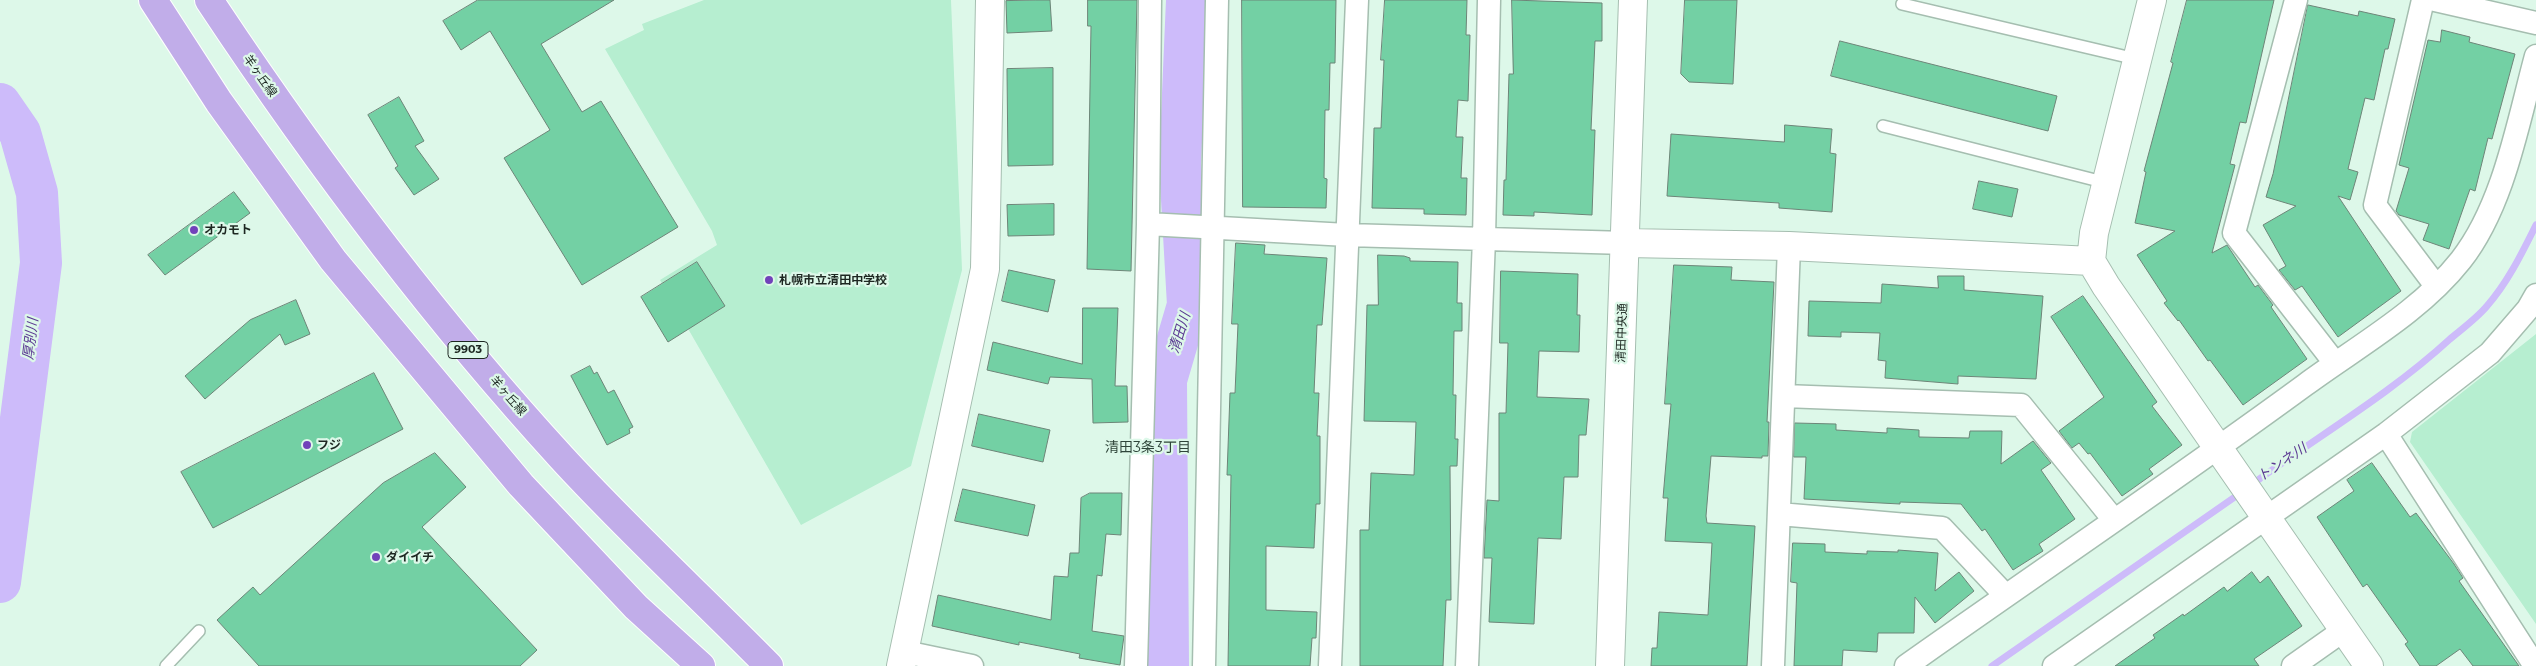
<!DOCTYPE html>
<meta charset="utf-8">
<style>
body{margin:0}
canvas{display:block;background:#ddf8e9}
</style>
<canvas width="2536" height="666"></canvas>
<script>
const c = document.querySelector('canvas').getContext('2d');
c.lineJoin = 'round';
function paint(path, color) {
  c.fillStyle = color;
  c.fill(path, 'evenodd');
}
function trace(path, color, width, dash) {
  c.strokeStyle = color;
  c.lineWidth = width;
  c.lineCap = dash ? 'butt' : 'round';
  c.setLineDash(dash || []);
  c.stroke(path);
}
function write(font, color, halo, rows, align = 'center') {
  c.font = font + ' Montserrat,"Noto Sans JP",sans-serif';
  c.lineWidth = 4.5;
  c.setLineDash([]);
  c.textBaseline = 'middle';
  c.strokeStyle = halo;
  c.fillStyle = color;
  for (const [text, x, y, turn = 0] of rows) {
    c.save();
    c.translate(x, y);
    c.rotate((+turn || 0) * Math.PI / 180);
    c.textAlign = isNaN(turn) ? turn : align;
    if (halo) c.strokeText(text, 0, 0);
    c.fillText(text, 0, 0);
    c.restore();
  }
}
paint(new Path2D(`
 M 704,0 L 951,0 L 962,270 L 911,466 L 801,525 L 660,280 L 717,245 L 712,231 L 605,49 L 644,30 L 642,24 Z
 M 2536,334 L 2536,624 L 2410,442 L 2412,432 Z`), '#b6eed0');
trace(new Path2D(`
 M 2251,485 C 2318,436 2389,395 2450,339 C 2462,329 2477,318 2487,306 C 2508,282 2522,253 2536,225
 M 1992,666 L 2242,492`), '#cdbbfa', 7);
trace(new Path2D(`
 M 0,104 L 20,133 L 37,193 L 41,263 L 0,582
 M 1168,666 L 1166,380 L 1188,305 L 1180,164 L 1187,0`), '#cdbbfa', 42);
const building = new Path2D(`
 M 478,0 L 614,0 L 541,44 L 582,112 L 601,101 L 678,227 L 582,285 L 504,158 L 550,130 L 490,31 L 461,50 L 443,21 Z
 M 1036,0 L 1050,0 L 1052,31 L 1007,33 L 1006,1 Z
 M 1088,0 L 1137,0 L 1131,271 L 1087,269 L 1091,26 L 1088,26 Z
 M 1242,0 L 1336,0 L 1335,63 L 1330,63 L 1329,110 L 1325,110 L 1324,178 L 1327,179 L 1326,208 L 1243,207 Z
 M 1385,0 L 1467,0 L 1466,35 L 1470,35 L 1468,101 L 1458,100 L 1456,137 L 1463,137 L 1461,178 L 1467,178 L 1466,215 L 1424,214 L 1424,209 L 1372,208 L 1374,128 L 1381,128 L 1384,60 L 1381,60 Z
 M 1512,0 L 1602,3 L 1602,41 L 1595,41 L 1591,130 L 1595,130 L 1592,215 L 1534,212 L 1534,216 L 1503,215 L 1504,180 L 1506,180 L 1509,74 L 1513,74 Z
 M 1685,0 L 1737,0 L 1733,84 L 1689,82 L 1681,74 Z
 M 2187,0 L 2274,0 L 2246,123 L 2240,122 L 2230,164 L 2235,165 L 2212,253 L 2227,245 L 2255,287 L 2258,285 L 2273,305 L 2271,307 L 2307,359 L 2243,405 L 2210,360 L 2208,361 L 2179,320 L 2178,321 L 2164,303 L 2167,301 L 2137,255 L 2175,231 L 2135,223 L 2146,172 L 2144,171 L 2173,63 L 2171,62 Z
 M 2308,5 L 2358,16 L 2359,11 L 2395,19 L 2388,49 L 2385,49 L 2374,100 L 2365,98 L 2348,169 L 2358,172 L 2350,200 L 2338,196 L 2401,291 L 2338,337 L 2302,286 L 2295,290 L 2279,270 L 2286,266 L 2263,225 L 2296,206 L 2266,197 L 2273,174 Z
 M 2442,30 L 2470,37 L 2469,42 L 2515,54 L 2492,139 L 2488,138 L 2475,191 L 2470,189 L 2449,249 L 2423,240 L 2429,224 L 2399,215 L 2396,211 L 2409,168 L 2399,165 L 2428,40 L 2440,42 Z
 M 1840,41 L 2057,96 L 2048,131 L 1831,76 Z
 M 1053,68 L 1053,165 L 1008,166 L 1007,69 Z
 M 399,97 L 424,141 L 415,146 L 439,179 L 414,195 L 395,168 L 398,166 L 368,115 Z
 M 1785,125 L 1832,129 L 1830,153 L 1836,154 L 1832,212 L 1779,208 L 1779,203 L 1667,196 L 1671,134 L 1784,142 Z
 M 1979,181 L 2018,189 L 2012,217 L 1973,209 Z
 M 234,192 L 250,213 L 165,275 L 148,255 Z
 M 1054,204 L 1054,235 L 1008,236 L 1007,205 Z
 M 1236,243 L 1265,245 L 1264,254 L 1327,258 L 1322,325 L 1317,325 L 1314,393 L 1319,393 L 1317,436 L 1320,436 L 1320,504 L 1316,504 L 1314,548 L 1266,546 L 1266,610 L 1317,612 L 1316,638 L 1312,638 L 1310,666 L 1228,666 L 1231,475 L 1227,475 L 1230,393 L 1235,393 L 1238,324 L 1232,324 Z
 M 1378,255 L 1404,256 L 1410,258 L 1410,261 L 1458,262 L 1457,303 L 1462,303 L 1462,331 L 1454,331 L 1453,395 L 1456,395 L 1455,439 L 1458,439 L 1457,466 L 1450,466 L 1451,600 L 1446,600 L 1443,666 L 1360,666 L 1360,530 L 1369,530 L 1371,473 L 1414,475 L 1416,422 L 1364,421 L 1367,305 L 1378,305 Z
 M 697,262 L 725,306 L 668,342 L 641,297 Z
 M 1674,265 L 1732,267 L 1731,280 L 1774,282 L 1767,422 L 1769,422 L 1768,456 L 1762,456 L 1762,458 L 1711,456 L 1706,516 L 1707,523 L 1755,526 L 1747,666 L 1651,666 L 1652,648 L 1657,648 L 1659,612 L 1708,615 L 1712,543 L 1665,541 L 1668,498 L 1663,498 L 1671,404 L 1665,404 Z
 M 1009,270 L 1055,280 L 1048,312 L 1002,301 Z
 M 1501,271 L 1578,274 L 1577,315 L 1580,315 L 1579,352 L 1539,351 L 1537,397 L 1589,399 L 1586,435 L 1579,435 L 1578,477 L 1564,477 L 1561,539 L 1538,538 L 1534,624 L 1489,622 L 1492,558 L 1484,558 L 1487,500 L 1499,501 L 1499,413 L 1506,413 L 1508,343 L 1500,343 Z
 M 1938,276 L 1964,276 L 1964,290 L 2043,296 L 2036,379 L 1958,376 L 1958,384 L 1885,378 L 1886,361 L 1878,360 L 1880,333 L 1841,332 L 1841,337 L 1808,336 L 1809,301 L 1881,303 L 1882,284 L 1938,288 Z
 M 2083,296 L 2157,402 L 2152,406 L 2182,445 L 2149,469 L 2153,474 L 2122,496 L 2090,453 L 2088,454 L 2079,443 L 2072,448 L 2059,431 L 2104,397 L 2051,317 Z
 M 296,300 L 310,334 L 285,345 L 280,334 L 205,399 L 185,376 L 250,320 Z
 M 1083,308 L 1118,308 L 1115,386 L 1127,386 L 1128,422 L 1093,423 L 1092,379 L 1050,377 L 1048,384 L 987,370 L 993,342 L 1082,364 Z
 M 590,366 L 594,374 L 597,372 L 608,393 L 614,390 L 633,427 L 629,429 L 630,433 L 607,445 L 571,376 Z
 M 374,373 L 403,429 L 213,528 L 181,472 Z
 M 979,414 L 1050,430 L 1043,462 L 972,446 Z
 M 1795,423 L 1836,424 L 1836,430 L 1887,433 L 1887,428 L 1919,430 L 1919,437 L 1969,438 L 1970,431 L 2002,431 L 2001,464 L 2033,441 L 2051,463 L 2041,470 L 2075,519 L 2039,544 L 2043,551 L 2013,570 L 1985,529 L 1982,531 L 1961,504 L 1900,502 L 1900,504 L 1804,499 L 1806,457 L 1794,457 Z
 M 435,453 L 466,487 L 422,527 L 537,650 L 520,666 L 259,666 L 217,620 L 253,587 L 260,595 L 383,483 Z
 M 2372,463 L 2410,517 L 2416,513 L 2454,564 L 2463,578 L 2459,581 L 2519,666 L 2473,666 L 2460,649 L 2436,666 L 2420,666 L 2405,644 L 2408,642 L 2367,584 L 2363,587 L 2317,517 L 2354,491 L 2347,480 Z
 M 963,489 L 1035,505 L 1028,536 L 955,521 Z
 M 1090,493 L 1122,493 L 1121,535 L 1106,534 L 1102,576 L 1097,575 L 1092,631 L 1124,636 L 1120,665 L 1079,658 L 1080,654 L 1019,642 L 1019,645 L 932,626 L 938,595 L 1051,620 L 1054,576 L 1068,577 L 1070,553 L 1079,553 L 1081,498 Z
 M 1793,543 L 1825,544 L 1825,552 L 1867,554 L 1867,551 L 1898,552 L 1898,550 L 1938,553 L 1935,591 L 1959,572 L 1974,591 L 1935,623 L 1915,597 L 1914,633 L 1878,633 L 1877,652 L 1843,650 L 1842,666 L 1794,666 L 1797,583 L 1791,582 Z
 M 2252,572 L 2260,583 L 2268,576 L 2302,626 L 2254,659 L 2259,666 L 2115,666 L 2155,638 L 2153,635 L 2183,614 L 2184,616 L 2224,587 L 2227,591 Z`);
paint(building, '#73d0a4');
trace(building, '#6d8578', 1);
const lane = new Path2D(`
 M 1902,4 L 2136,59
 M 1883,126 L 2107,183
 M 166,666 L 199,631`);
const street = new Path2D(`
 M 2296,0 L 2234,233 L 2335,363
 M 2423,0 L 2375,205 L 2436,286
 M 2435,0 L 2536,23
 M 1148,224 L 1347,235 L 1626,243
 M 1784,396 L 2021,405 L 2114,520
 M 2386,434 L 2535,666
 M 1779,514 L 1942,528 L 2005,595
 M 905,652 L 972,666
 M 1136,666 L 1148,224 L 1150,0
 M 1204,666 L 1217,0
 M 1330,666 L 1357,0
 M 1467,666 L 1484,239 L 1489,0
 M 1773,666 L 1789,246
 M 1906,666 C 2039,572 2174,481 2305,385 C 2358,346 2420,312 2461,260 C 2504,205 2518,122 2536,56
 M 2054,666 L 2386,434 L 2490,353 L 2528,309 L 2536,295
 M 2293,666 L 2344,630`);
const secondary = new Path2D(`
 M 2152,0 L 2094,233 L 2091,261 L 2106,286 L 2369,666
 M 1626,243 L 1789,246 L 2091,261
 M 901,666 L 985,269 L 990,0
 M 1610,666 L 1633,0`);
const primary = new Path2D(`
 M 153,0 L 219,102 L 333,260 L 521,485 L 636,607 L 701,666
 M 209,0 C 315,160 432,316 562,458 C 628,530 700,596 769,666`);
trace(lane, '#a5beb0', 14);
trace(street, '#a5beb0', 25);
trace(secondary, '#a5beb0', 30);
trace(primary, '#fff', 30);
trace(lane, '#fff', 11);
trace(street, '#fff', 22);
trace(secondary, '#fff', 28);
trace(primary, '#c1ade9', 28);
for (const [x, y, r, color] of [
 [194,230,5,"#7142ba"],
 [769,280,5,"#7142ba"],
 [307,445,5,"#7142ba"],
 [376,557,5,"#7142ba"]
]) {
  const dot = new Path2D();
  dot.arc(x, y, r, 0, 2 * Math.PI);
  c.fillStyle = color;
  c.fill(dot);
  trace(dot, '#ddf8e9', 2);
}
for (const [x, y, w] of [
 [468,350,40]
]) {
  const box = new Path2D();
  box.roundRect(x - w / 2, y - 8.5, w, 17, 4);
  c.fillStyle = '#ddf8e9';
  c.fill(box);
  trace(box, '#1d2721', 1);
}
write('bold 11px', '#1d2721', null, [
 ["9903",468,350]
]);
write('12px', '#1d2721', '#ddf8e9', [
 ["羊ヶ丘線",260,76,55],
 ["清田中央通",1622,333,-88],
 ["羊ヶ丘線",508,396,49]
]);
write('bold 12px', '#1d2721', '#ddf8e9', [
 ["オカモト",204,230],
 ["札幌市立清田中学校",779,280],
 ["フジ",317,445],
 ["ダイイチ",386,557]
], 'left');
write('italic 14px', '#5b3992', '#ddf8e9', [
 ["清田川",1180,333,-73],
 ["厚別川",31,339,-83],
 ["トンネ川",2282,463,-34]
]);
write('14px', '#2f453a', '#ddf8e9', [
 ["清田3条3丁目",1148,448]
]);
</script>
